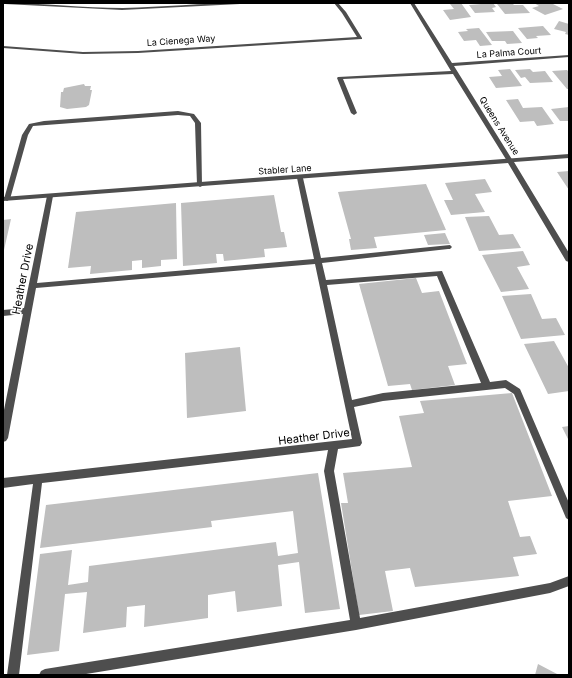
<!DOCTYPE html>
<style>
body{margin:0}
#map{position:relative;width:572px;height:678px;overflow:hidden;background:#fff;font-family:Inter,sans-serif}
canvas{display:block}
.frame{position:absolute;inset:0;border:4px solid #000;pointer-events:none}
</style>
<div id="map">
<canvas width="572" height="678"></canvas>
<div class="frame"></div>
</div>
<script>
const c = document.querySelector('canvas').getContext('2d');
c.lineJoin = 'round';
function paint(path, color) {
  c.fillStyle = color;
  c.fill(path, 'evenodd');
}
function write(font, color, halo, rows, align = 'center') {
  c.font = font + ' Inter,sans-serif';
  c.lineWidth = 3.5;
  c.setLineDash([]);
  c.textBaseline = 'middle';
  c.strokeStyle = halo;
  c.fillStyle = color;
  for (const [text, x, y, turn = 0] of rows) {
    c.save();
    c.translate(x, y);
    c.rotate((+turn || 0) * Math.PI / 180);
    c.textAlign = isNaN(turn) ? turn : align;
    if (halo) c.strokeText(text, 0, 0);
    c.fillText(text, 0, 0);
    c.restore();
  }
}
paint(new Path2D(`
 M 461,3 L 471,17 L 450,20 L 443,10 L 454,9 L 450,4 Z
 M 480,3 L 493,3 L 496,7 L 492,8 L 495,12 L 475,13 L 469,5 L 481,4 Z
 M 512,3 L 514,5 L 523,5 L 530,13 L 505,14 L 497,4 Z
 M 534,3 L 551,3 L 563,9 L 545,15 L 532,8 L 539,6 Z
 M 559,21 L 569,24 L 569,35 L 565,34 L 566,32 L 554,29 Z
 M 543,26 L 551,35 L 536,36 L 538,38 L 527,39 L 518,28 Z
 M 479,28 L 492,45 L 480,46 L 476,40 L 464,41 L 458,32 L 468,31 L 466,29 Z
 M 513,31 L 522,43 L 507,44 L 505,41 L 492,41 L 486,32 Z
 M 510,69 L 522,86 L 496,88 L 489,77 L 502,76 L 498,70 Z
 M 530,69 L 533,72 L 545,71 L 553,82 L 530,83 L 525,77 L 521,78 L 515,70 Z
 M 567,70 L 569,72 L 569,89 L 567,89 L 552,71 Z
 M 84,84 L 85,86 L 91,86 L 90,90 L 92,90 L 89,105 L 86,107 L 67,109 L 60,107 L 61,92 L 63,92 L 64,88 Z
 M 518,99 L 523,108 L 542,107 L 554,124 L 537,126 L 534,121 L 520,122 L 506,100 Z
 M 569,107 L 569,121 L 560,121 L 551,109 Z
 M 569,171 L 569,190 L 557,172 Z
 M 485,179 L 492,192 L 475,194 L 485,212 L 451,215 L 444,200 L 453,200 L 445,183 Z
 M 426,184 L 446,230 L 374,237 L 377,248 L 351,250 L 349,239 L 351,239 L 338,192 Z
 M 274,195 L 281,232 L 284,232 L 287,247 L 264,249 L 265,257 L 224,261 L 223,254 L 216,254 L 217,263 L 183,266 L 181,203 Z
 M 176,203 L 177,259 L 161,260 L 161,266 L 142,268 L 142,260 L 132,261 L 132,270 L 90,274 L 91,266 L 68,268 L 76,212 Z
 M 489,216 L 499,235 L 513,234 L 521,248 L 479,251 L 465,217 Z
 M 11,219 L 4,250 L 3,250 L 3,220 Z
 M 445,233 L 450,244 L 428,245 L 424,235 Z
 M 523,251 L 530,265 L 517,267 L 529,289 L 501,292 L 482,255 Z
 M 416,278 L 422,293 L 439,291 L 467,364 L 448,366 L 455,385 L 412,390 L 410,384 L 388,386 L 359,284 Z
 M 531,294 L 542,319 L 556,318 L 565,335 L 521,339 L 502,296 Z
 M 554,341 L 569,368 L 569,391 L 548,394 L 524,344 Z
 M 240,347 L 246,411 L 187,418 L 185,353 Z
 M 512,393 L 552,496 L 508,501 L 520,537 L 530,536 L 537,554 L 513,557 L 519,576 L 415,587 L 410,568 L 385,571 L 393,611 L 359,615 L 341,503 L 348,503 L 343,473 L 412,467 L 399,416 L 424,413 L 420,401 Z
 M 569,426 L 569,441 L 562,427 Z
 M 318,473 L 340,609 L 305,613 L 299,562 L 278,565 L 282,606 L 237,612 L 235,591 L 208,595 L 208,618 L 144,627 L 145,605 L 127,607 L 126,627 L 83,633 L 87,592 L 65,594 L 59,651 L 27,655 L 40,554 L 72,550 L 68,585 L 88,582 L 89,566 L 276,542 L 278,556 L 298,553 L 293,511 L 211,521 L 212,527 L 40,548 L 46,505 Z
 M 538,664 L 559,675 L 535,675 Z`), '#bebebe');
paint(new Path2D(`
 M 3,3 C 43,3 83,8 123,8 C 163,7 202,3 242,3 L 240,4 L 122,10 L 5,4 Z
 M 334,3 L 338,3 L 346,12 L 362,38 L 362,39 L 138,53 L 83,54 L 3,48 L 3,46 L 83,52 L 138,51 L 357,37 L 342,13 Z
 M 410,3 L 414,3 L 452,63 L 569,55 L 569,57 L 454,66 L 513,161 L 512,162 L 508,162 L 507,161 L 453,74 L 343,79 L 357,113 L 354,115 L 351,113 L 337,78 L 338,77 L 451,71 Z
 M 178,111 L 194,114 L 201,123 L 202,186 L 200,187 L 197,185 L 195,123 L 190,116 L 178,115 L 33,126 L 28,135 L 10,199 L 7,201 L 4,199 L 22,135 L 29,124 L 44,121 Z
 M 300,176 L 303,178 L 321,258 L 450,245 L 452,247 L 450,249 L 448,249 L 322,263 L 326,280 L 442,271 L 490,382 L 506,380 L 520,389 L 569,503 L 569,520 L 566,518 L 514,394 L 505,388 L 383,401 L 354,407 L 362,443 L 360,446 L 338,449 L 334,471 L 360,618 L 550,583 L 569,576 L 569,586 L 550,593 L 356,630 L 80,675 L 39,675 L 41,671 L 45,669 L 350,620 L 324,471 L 328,450 L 42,483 L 19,675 L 7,675 L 33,484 L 3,488 L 3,478 L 352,439 L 315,264 L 36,288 L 8,438 L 6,441 L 3,442 L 3,415 L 23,314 L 3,316 L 3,310 L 24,308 L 47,196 L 50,194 L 53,196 L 37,283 L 314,259 L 297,178 ZM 437,276 L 481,383 L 383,393 L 352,400 L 327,285 Z`), '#4e4e4e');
paint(new Path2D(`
 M 569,154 L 569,158 L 514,162 L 569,253 L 569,262 L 566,261 L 508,163 L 3,201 L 3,197 Z`), '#4e4e4e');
write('9px', '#000', '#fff', [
 ["La Cienega Way",181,41,-4],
 ["La Palma Court",509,53,-4],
 ["Queens Avenue",499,126,58],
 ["Stabler Lane",285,170,-4]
]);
write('11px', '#000', '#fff', [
 ["Heather Drive",23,279,-79],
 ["Heather Drive",314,437,-7]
]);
</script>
